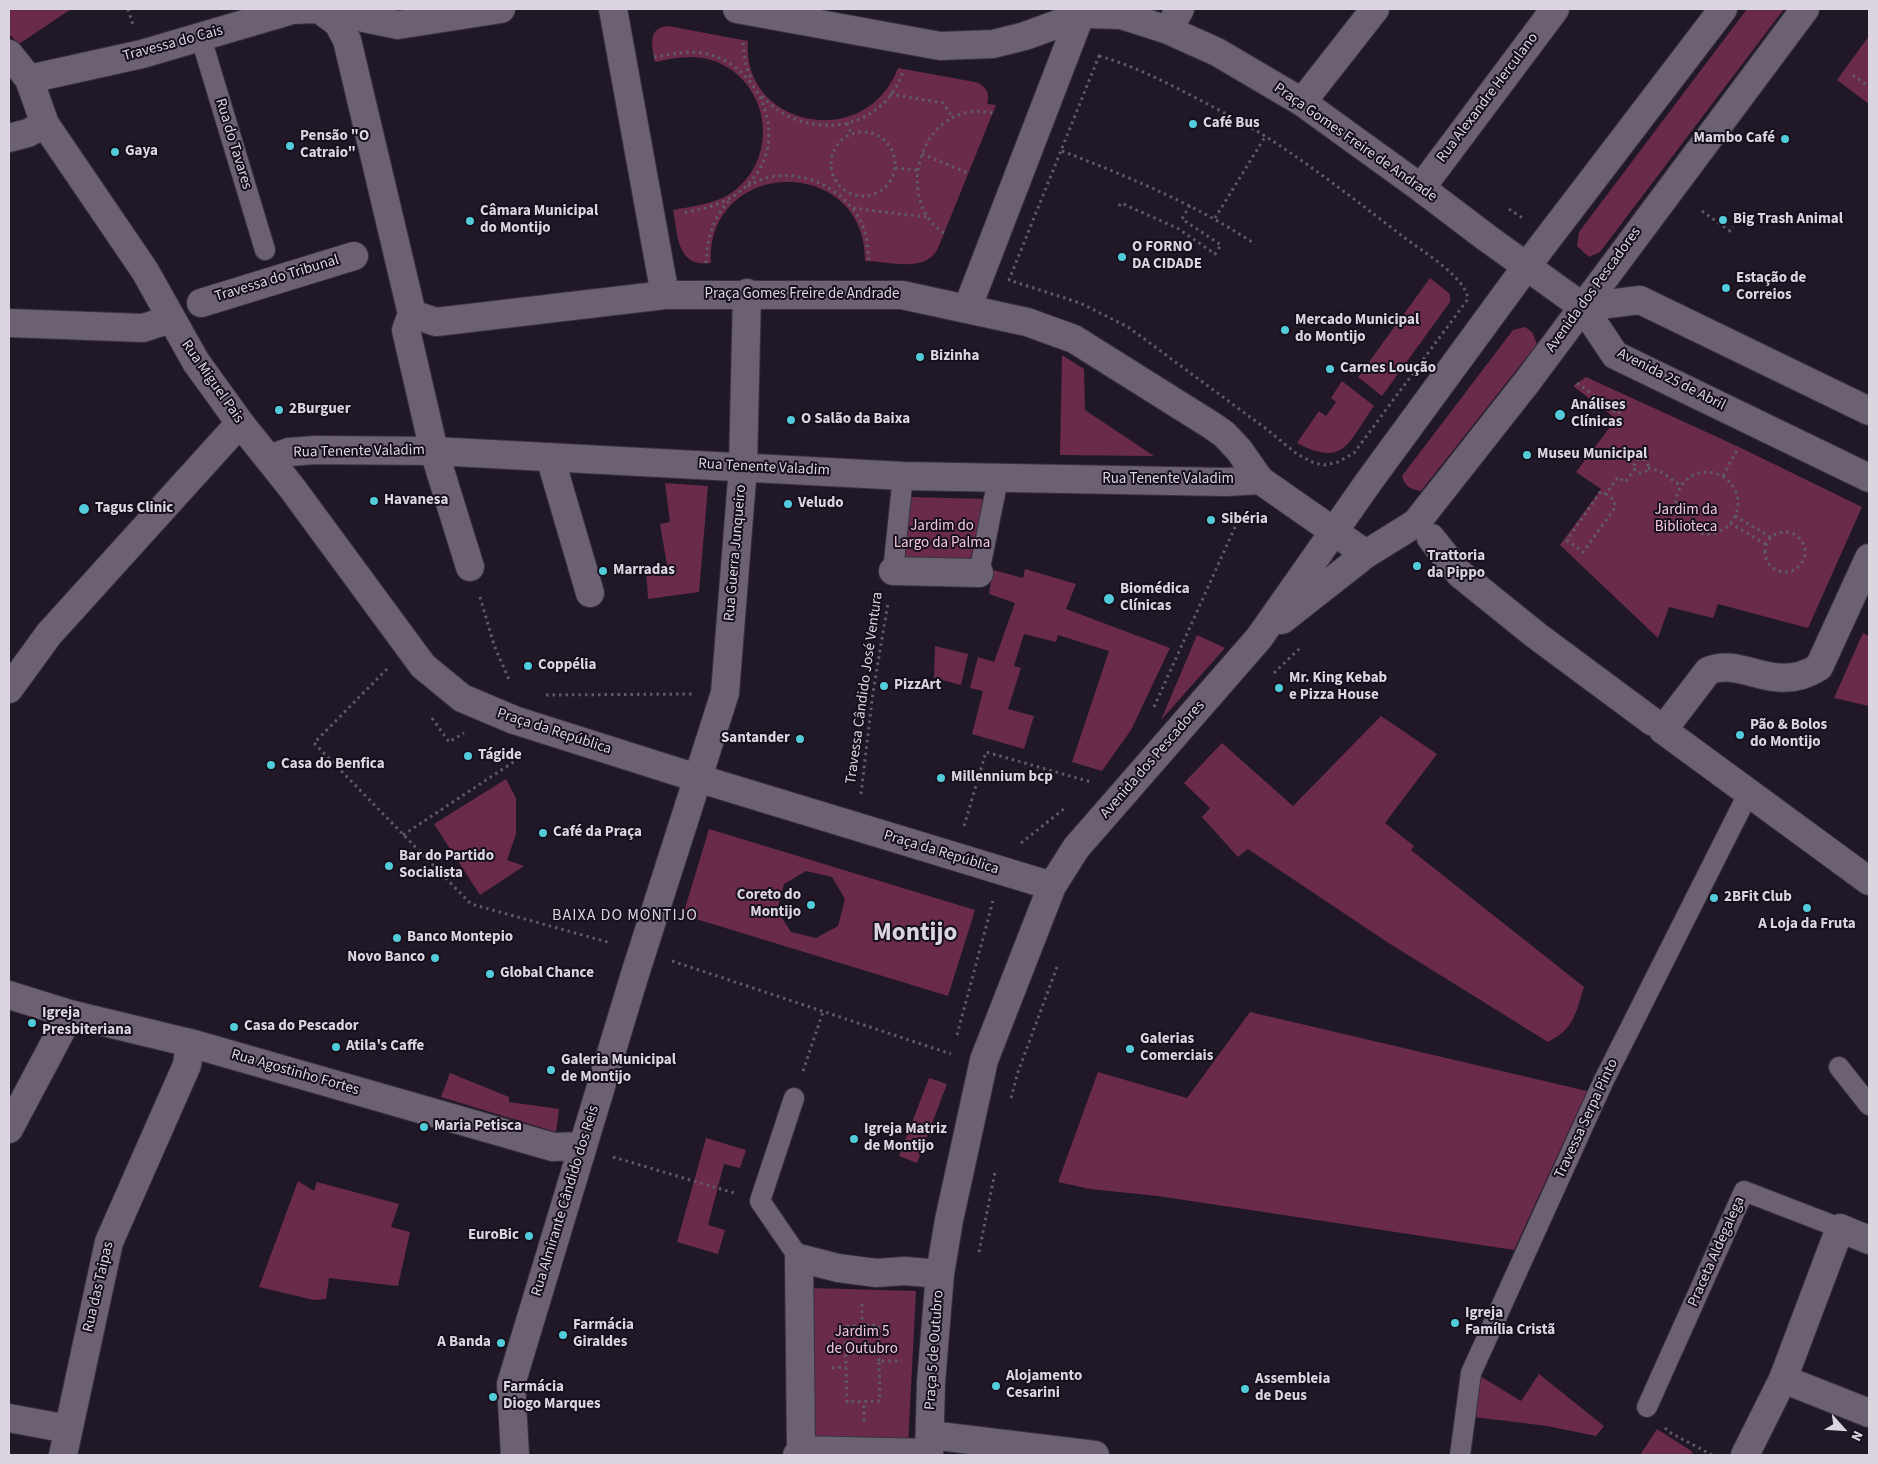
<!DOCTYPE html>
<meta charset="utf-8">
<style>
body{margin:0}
#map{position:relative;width:1878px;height:1464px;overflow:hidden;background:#211827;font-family:"Source Sans 3",sans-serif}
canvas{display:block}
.frame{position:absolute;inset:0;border:10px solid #dbd5df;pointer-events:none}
.north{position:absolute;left:1818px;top:1404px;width:50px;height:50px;-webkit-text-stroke:4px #170f1d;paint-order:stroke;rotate:116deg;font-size:14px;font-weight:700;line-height:20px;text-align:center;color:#dbd5df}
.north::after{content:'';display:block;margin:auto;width:18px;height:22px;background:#dbd5df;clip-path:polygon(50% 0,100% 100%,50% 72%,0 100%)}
</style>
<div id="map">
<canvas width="1878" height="1464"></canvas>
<div class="frame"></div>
<div class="north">N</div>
</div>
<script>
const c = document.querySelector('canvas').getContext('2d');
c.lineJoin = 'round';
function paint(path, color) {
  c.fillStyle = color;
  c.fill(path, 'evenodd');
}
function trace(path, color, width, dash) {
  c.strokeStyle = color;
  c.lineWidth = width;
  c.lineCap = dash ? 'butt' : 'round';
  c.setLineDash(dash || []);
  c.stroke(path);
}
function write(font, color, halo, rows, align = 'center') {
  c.font = font + ' "Source Sans 3",sans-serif';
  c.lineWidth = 4;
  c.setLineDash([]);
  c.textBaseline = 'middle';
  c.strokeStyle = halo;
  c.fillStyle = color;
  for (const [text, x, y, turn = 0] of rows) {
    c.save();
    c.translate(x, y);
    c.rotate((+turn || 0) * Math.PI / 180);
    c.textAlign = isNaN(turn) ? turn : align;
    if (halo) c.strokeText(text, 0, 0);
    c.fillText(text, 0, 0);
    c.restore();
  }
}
paint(new Path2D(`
 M 9,9 L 71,9 L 19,44 L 9,34 Z
 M 1747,9 L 1784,9 L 1600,252 L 1589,257 L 1577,246 L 1579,232 Z
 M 668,26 L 748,41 C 741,127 866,153 898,68 L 975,82 C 985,85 991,93 987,104 L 996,105 L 938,248 C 926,274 888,261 865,261 C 866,154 706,157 711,263 C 676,268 678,234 673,210 C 693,206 717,204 734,191 C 782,154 768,78 711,60 C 693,54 673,58 655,62 C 652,47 647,27 668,26 Z
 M 1869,36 L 1869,104 L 1837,80 Z
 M 1430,278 L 1450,294 L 1450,302 L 1382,396 L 1358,377 Z
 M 1525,327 L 1532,332 L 1537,344 L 1421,491 C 1410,489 1405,487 1402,476 L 1513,330 Z
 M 1062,355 L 1084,369 L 1085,410 L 1154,456 L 1060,455 Z
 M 1586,377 L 1739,447 L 1862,507 L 1808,628 L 1718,604 L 1713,618 L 1669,607 L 1658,638 L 1560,545 L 1601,489 L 1576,472 L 1616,419 L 1573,386 Z
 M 1342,381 L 1374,406 C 1348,442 1345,468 1297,443 L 1319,411 L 1326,416 L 1336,402 L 1331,398 Z
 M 665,483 L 708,486 L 699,592 L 648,599 L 646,569 L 667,565 L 660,524 L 670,522 Z
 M 910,497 L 986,499 L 969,573 L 904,571 Z
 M 1025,569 L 1076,584 L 1066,609 L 1170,648 L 1131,730 L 1102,771 L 1072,762 L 1109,651 L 1058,635 L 1056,642 L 1024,634 L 1014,666 L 1021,668 L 1008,709 L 1034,716 L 1024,749 L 972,734 L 983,691 L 970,688 L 978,657 L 994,662 L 1015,603 L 989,594 L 993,570 L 1023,578 Z
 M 1863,633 L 1869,636 L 1869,706 L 1834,698 Z
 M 1197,635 L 1225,648 L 1161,720 Z
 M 935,646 L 968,654 L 961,685 L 934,678 Z
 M 1381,716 L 1437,754 L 1385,823 L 1414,846 L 1411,850 L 1584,987 C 1575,1014 1575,1028 1548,1042 L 1387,942 L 1248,849 L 1238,857 L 1202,817 L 1210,808 L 1184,783 L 1222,743 L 1293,806 Z
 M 506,779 L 516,798 L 516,834 L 507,860 L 524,866 L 480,895 L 434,824 Z
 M 709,829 L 975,910 L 948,996 L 683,915 ZM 806,871 L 832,877 L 845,899 L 838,926 L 816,938 L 791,932 L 777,910 L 784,884 Z
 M 1250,1012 L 1587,1091 L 1514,1250 L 1158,1196 L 1090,1189 L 1058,1182 L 1098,1072 L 1187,1098 Z
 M 450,1073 L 509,1097 L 509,1102 L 559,1109 L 556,1132 L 441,1097 Z
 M 929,1078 L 947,1084 L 917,1163 L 899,1156 Z
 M 706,1138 L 746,1150 L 740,1168 L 724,1164 L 708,1225 L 725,1230 L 718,1254 L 677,1242 Z
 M 298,1181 L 314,1191 L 317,1182 L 399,1204 L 391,1227 L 410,1232 L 398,1286 L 329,1278 L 326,1299 L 314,1300 L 259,1287 Z
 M 810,1288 L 916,1291 L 908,1445 L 809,1443 Z
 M 1539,1374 L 1604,1426 L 1596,1436 L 1547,1426 L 1474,1417 L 1480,1376 L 1521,1401 Z
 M 1657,1429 L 1693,1452 L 1691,1455 L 1640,1455 Z`), '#692b49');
const lane = new Path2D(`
 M 201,38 L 265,250
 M 893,571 L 903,476
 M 979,573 L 998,479
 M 1839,1067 L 1869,1105
 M 794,1098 L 760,1201 L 799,1258
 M 1647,1407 L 1744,1191 L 1840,1228
 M 1460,1455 L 1471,1373 L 1604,1080 L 1748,794`);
const street = new Path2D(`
 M 319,9 L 338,23 L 347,40 L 412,314 L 406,330 L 434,451 L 470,567
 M 320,9 L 398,25 L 501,9
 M 613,9 L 665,295
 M 737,9 L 940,46 L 993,44 L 1025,36 L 1085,14 L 1121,15 L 1168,30 L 1217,52 L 1302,102 L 1421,188 L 1487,238 L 1583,307 L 1615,355 L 1869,478
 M 1168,30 L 1180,9
 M 9,54 L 29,79 L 45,124 L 145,271 L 196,362 L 240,423 L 292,488 L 423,666 L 462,698 L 514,720 L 697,778 L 1052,886
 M 29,79 L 142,54 L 292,10 L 316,9
 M 1302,102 L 1375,9
 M 9,138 L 28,133 L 45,124
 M 1421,188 L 1555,9
 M 201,303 L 354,256
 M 1583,307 L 1640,300 L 1869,411
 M 967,309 L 1080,16
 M 412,314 L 436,322 L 665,295 L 902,295 L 1027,322 L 1074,339 L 1211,425 L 1224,434 L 1239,450 L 1260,480 L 1366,554
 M 9,323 L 143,328 L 171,319
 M 550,457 L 590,593
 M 269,459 L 289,452 L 315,450 L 434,451 L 903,476 L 1226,482 L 1260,480
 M 1431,538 L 1460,574 L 1537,636 L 1653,722
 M 1869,558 L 1819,667 C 1774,696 1743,656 1708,671 L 1663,730 L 1869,881
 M 893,571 L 979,573
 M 1282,620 L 1366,554 L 1416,523 L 1527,382 L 1805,9
 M 9,689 L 49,634 L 240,423
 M 9,995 L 70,1014 L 190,1043 L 553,1147 L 582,1146
 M 9,1129 L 70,1014
 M 1869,1240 L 1840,1228 L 1783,1379 L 1869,1413
 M 9,1418 L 68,1429
 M 930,1435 L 1095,1455
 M 801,1450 L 799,1258 L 838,1268 L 876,1273 L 905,1271 L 940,1274
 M 63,1455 L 109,1242 L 187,1065 L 190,1043
 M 515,1455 L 511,1384 L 635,974 L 725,693 L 743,467 L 747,293
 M 797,1455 L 801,1450 L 929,1453
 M 929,1455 L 931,1382 L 940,1274 L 949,1220 L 984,1060 L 1052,886 L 1076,848 L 1259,638 L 1370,480 L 1526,267 L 1723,9
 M 1745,1455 L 1783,1379`);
trace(lane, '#38323d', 22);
trace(street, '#38323d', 30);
trace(new Path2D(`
 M 128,9 L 133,25
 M 743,43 L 746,66 L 752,81
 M 1099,56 C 1135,66 1167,83 1200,100 C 1219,110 1238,120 1257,131 C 1307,162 1354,199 1401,235 C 1420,250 1465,276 1468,299 L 1354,453 L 1338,462 L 1324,465 L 1314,463 L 1297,454 L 1265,428 L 1128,327 L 1080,303 L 1009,280 Z
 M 654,57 C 673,54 693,49 711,55 C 764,71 790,143 748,184 C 730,203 708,208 683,213
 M 1853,75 L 1869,87
 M 890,94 L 943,103 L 953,118
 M 762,96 C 803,142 883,134 903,71
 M 847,123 L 852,135
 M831 164a32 32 0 1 1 64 0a32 32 0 1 1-64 0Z
 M 1062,151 C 1129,177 1195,204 1255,244
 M 922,154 L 968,173
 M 895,168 L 917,170
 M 748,186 C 787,162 839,182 860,220 C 867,233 868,247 869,261
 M 1119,206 L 1121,203 L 1179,229 L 1215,254 L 1221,245 L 1182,219 L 1190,205
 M 853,208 L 926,217
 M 1509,209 L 1524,219
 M 1702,211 L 1730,231 L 1733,227
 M 1215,218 L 1265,137
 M 944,233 C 898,204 915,121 969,112 C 977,110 985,112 993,113
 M 706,263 C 707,238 713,217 731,199
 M 1577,383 L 1618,414 L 1630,398
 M1634 466a7 7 0 1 1 14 0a7 7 0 1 1-14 0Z
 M 1648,468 L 1660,471 L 1681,486
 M1676 503a31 31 0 1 1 62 0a31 31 0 1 1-62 0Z
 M 1723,476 L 1737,450
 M 1606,494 L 1601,491 L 1567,540 L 1583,552 L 1615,508 L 1614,500 L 1606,494 L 1618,477 L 1625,482 L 1635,469
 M 1735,516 L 1772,538
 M 1730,523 L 1767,545
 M1765 552a20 20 0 1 1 40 0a20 20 0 1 1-40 0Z
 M 480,597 L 494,645 L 510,682
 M 387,669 L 314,743 L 471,904 L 611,943
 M 1274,673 L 1300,648
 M 546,695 L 692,694
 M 1154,707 L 1240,516
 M 432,718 L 449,742 L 464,733
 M 861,794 L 873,692 L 888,603
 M 964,826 L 986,752 L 1091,782
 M 403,835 L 521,757
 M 1021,843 L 1065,808
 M 672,961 L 951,1054
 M 957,1035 L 993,901
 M 803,1071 L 823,1012
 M 1011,1098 L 1018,1072 L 1057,967
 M 613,1157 L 734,1193
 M 979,1252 L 995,1172
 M 862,1326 L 862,1304
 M 879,1361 L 878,1325 L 845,1326 L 847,1402 L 880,1401 L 879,1361 L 902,1361
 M 832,1368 L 846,1367
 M 864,1421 L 864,1402
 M 1665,1428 L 1669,1432 L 1712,1455`), '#615966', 3, [2.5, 4]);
trace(lane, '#6b6172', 20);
trace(street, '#6b6172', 28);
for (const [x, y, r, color] of [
 [1193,124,5,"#52cbda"],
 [1785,139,5,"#52cbda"],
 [290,146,5,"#52cbda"],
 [115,152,5,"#52cbda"],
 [1723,220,5,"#52cbda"],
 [470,221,5,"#52cbda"],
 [1122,257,5,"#52cbda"],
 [1726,288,5,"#52cbda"],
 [1285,330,5,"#52cbda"],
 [920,357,5,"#52cbda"],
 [1330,369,5,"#52cbda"],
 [279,410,5,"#52cbda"],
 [1560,415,6,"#52cbda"],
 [791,420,5,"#52cbda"],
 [1527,455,5,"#52cbda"],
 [374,501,5,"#52cbda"],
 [788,504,5,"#52cbda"],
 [84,509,6,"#52cbda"],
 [1211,520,5,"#52cbda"],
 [1417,566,5,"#52cbda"],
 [603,571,5,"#52cbda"],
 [1109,599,6,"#52cbda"],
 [528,666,5,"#52cbda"],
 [884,686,5,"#52cbda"],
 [1279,688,5,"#52cbda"],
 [1740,735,5,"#52cbda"],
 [800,739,5,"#52cbda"],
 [468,756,5,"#52cbda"],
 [271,765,5,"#52cbda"],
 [941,778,5,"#52cbda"],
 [543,833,5,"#52cbda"],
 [389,866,5,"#52cbda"],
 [1714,898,5,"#52cbda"],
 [811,905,5,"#52cbda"],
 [1807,908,5,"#52cbda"],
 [397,938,5,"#52cbda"],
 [435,958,5,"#52cbda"],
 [490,974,5,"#52cbda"],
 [32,1023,5,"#52cbda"],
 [234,1027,5,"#52cbda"],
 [336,1047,5,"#52cbda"],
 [1130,1049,5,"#52cbda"],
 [551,1070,5,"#52cbda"],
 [424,1127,5,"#52cbda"],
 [854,1139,5,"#52cbda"],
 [529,1236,5,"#52cbda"],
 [1455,1323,5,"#52cbda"],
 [563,1335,5,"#52cbda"],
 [501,1343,5,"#52cbda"],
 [996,1386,5,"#52cbda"],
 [1245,1389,5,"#52cbda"],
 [493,1397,5,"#52cbda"]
]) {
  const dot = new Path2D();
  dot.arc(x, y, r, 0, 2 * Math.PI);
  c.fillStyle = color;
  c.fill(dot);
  trace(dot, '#170f1d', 2);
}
write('15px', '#dbd5df', '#170f1d', [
 ["Travessa do Cais",173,44,-15],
 ["Rua Alexandre Herculano",1488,98,-53],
 ["Praça Gomes Freire de Andrade",1355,143,35],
 ["Rua do Tavares",233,144,73],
 ["Travessa do Tribunal",277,279,-17],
 ["Avenida dos Pescadores",1594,290,-54],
 ["Praça Gomes Freire de Andrade",802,295],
 ["Avenida 25 de Abril",1671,380,27],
 ["Rua Miguel Pais",212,382,55],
 ["Rua Tenente Valadim",359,452,-1],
 ["Rua Tenente Valadim",764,468,3],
 ["Rua Tenente Valadim",1168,480],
 ["Rua Guerra Junqueiro",736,553,-85],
 ["Travessa Cândido José Ventura",865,688,-82],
 ["Praça da República",554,732,18],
 ["Avenida dos Pescadores",1153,760,-49],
 ["Praça da República",941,853,17],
 ["Rua Agostinho Fortes",295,1073,16],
 ["Travessa Serpa Pinto",1587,1119,-65],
 ["Rua Almirante Cândido dos Reis",566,1201,-73],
 ["Praceta Aldegalega",1717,1252,-66],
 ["Rua das Taipas",99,1287,-77],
 ["Praça 5 de Outubro",935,1350,-86]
]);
write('bold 15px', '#dbd5df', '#170f1d', [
 ["Café Bus",1203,124],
 ["Pensão \"O",300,137],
 ["Catraio\"",300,154],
 ["Mambo Café",1775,139,"right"],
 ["Gaya",125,152],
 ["Câmara Municipal",480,212],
 ["do Montijo",480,229],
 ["Big Trash Animal",1733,220],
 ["O FORNO",1132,248],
 ["DA CIDADE",1132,265],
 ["Estação de",1736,279],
 ["Correios",1736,296],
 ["Mercado Municipal",1295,321],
 ["do Montijo",1295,338],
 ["Bizinha",930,357],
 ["Carnes Loução",1340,369],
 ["Análises",1571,406],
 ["Clínicas",1571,423],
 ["2Burguer",289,410],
 ["O Salão da Baixa",801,420],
 ["Museu Municipal",1537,455],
 ["Havanesa",384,501],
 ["Veludo",798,504],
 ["Tagus Clinic",95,509],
 ["Sibéria",1221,520],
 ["Trattoria",1427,557],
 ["da Pippo",1427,574],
 ["Marradas",613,571],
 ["Biomédica",1120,590],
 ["Clínicas",1120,607],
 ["Coppélia",538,666],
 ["Mr. King Kebab",1289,679],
 ["e Pizza House",1289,696],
 ["PizzArt",894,686],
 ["Pão & Bolos",1750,726],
 ["do Montijo",1750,743],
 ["Santander",790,739,"right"],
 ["Tágide",478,756],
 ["Casa do Benfica",281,765],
 ["Millennium bcp",951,778],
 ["Café da Praça",553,833],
 ["Bar do Partido",399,857],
 ["Socialista",399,874],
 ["Coreto do",801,896,"right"],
 ["Montijo",801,913,"right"],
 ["2BFit Club",1724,898],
 ["A Loja da Fruta",1807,925,"center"],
 ["Banco Montepio",407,938],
 ["Novo Banco",425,958,"right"],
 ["Global Chance",500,974],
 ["Igreja",42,1014],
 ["Presbiteriana",42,1031],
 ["Casa do Pescador",244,1027],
 ["Galerias",1140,1040],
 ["Comerciais",1140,1057],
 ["Atila's Caffe",346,1047],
 ["Galeria Municipal",561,1061],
 ["de Montijo",561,1078],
 ["Maria Petisca",434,1127],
 ["Igreja Matriz",864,1130],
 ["de Montijo",864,1147],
 ["EuroBic",519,1236,"right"],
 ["Igreja",1465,1314],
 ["Família Cristã",1465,1331],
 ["Farmácia",573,1326],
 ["Giraldes",573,1343],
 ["A Banda",491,1343,"right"],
 ["Alojamento",1006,1377],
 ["Cesarini",1006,1394],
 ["Assembleia",1255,1380],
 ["de Deus",1255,1397],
 ["Farmácia",503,1388],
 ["Diogo Marques",503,1405]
], 'left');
write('15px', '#f2c7d8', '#170f1d', [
 ["Jardim da",1686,511],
 ["Biblioteca",1686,528],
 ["Jardim do",942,527],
 ["Largo da Palma",942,544],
 ["Jardim 5",862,1333],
 ["de Outubro",862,1350]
]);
c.letterSpacing = '1px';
write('16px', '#dbd5df', '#170f1d', [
 ["BAIXA DO MONTIJO",625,916]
]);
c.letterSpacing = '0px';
write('bold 25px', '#dbd5df', '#170f1d', [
 ["Montijo",915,935]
]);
</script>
